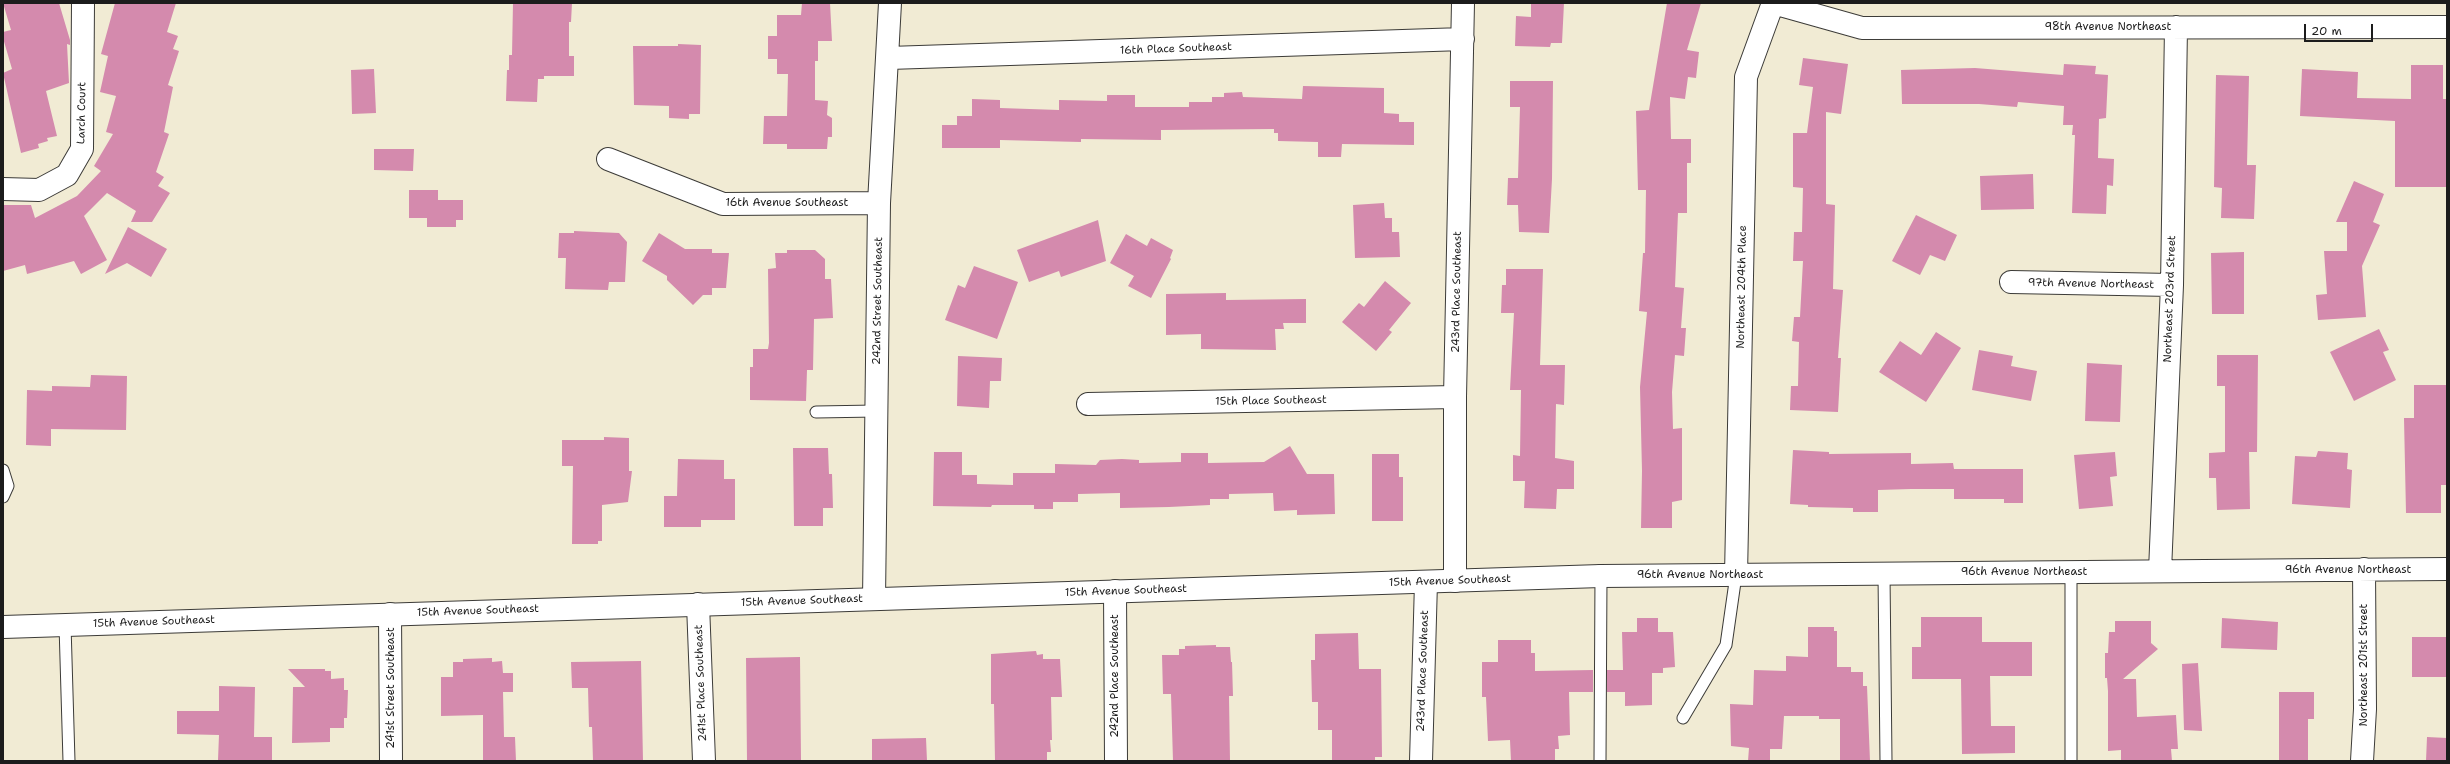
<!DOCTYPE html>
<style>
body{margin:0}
#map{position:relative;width:2450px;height:764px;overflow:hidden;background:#f1ebd4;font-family:"Shantell Sans",sans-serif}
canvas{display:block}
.frame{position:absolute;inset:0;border:4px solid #1c1c1c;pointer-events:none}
.scale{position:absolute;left:2304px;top:24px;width:69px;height:18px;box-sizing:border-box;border:2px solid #1c1c1c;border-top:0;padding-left:5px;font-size:12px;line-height:14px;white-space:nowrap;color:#1c1c1c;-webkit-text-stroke:3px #fff;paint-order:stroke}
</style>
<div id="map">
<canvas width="2450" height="764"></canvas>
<div class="frame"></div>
<div class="scale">20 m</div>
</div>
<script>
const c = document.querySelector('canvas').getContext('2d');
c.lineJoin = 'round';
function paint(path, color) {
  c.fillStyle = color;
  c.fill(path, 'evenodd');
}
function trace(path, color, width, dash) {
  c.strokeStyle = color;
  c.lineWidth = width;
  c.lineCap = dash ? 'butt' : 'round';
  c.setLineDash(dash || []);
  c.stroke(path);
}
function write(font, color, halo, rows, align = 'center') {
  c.font = font + ' "Shantell Sans",sans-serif';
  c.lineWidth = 3;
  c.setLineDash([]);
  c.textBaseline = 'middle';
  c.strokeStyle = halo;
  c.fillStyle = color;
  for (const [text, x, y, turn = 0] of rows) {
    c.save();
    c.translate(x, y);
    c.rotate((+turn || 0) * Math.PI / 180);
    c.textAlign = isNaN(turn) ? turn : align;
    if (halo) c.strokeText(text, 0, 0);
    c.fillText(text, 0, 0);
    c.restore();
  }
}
paint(new Path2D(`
 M 3,3 L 59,3 L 70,40 L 70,45 L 67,44 L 69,83 L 46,91 L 57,136 L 47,138 L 48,141 L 38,144 L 39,148 L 21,153 L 3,73 L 12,69 L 3,38 L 3,32 L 11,30 Z
 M 115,3 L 176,3 L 167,32 L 178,36 L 173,49 L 179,51 L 168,85 L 173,87 L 164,132 L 169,134 L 156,172 L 164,177 L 158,186 L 170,193 L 152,222 L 131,222 L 136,211 L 107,193 L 84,216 L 107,260 L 81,274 L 74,261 L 27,274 L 25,265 L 3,271 L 3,205 L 31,205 L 35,218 L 77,196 L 101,171 L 94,166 L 113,134 L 106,132 L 116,96 L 100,92 L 108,56 L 101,54 Z
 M 513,3 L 572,3 L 571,22 L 569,22 L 569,56 L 574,56 L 574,76 L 544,76 L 544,79 L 538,79 L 537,102 L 506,101 L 507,70 L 509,70 L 509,55 L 512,55 Z
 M 802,3 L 830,3 L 832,41 L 818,41 L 818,61 L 815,61 L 815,100 L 828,101 L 827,115 L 832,118 L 832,137 L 828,137 L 827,149 L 787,149 L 787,144 L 763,144 L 764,116 L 787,116 L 788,74 L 777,74 L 777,59 L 768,59 L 768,36 L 777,36 L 777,15 L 801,15 Z
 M 1531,3 L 1564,3 L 1562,43 L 1551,43 L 1550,47 L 1515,46 L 1516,16 L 1531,17 Z
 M 1667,3 L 1701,3 L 1687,50 L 1699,52 L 1696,78 L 1688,77 L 1685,99 L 1670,97 L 1671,139 L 1691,139 L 1691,163 L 1687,163 L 1687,213 L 1678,213 L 1675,287 L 1684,288 L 1681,328 L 1686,328 L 1684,356 L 1675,355 L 1672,392 L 1673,429 L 1682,428 L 1682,500 L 1672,502 L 1672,528 L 1641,528 L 1642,471 L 1640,387 L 1647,312 L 1639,311 L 1643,253 L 1645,253 L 1646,190 L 1638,190 L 1636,111 L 1649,110 Z
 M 678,44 L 701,45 L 700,114 L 689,114 L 689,119 L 669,118 L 669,106 L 634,105 L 633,46 L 678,46 Z
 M 1803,58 L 1848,64 L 1841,114 L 1826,112 L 1826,204 L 1835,205 L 1833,289 L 1843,290 L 1838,358 L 1841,358 L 1838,412 L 1790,410 L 1791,386 L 1798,386 L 1799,342 L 1792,341 L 1794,317 L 1800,317 L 1803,261 L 1793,261 L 1794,232 L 1802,232 L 1803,188 L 1793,187 L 1793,133 L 1807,133 L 1813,87 L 1799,85 Z
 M 2064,64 L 2096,66 L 2095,74 L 2108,75 L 2106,118 L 2099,119 L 2098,158 L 2114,159 L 2113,186 L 2107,185 L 2106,214 L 2072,213 L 2075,135 L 2072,135 L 2073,125 L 2063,125 L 2064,106 L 2018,102 L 2017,107 L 1979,104 L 1902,104 L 1901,70 L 1975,68 L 2063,75 Z
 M 2411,65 L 2443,65 L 2443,99 L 2447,99 L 2446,187 L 2395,187 L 2395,121 L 2300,116 L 2302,69 L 2358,72 L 2357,98 L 2411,99 Z
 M 374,69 L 376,113 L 352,114 L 351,70 Z
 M 2216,75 L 2249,76 L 2247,165 L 2256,165 L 2254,219 L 2221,218 L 2222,188 L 2214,187 Z
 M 1510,81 L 1553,81 L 1552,179 L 1549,233 L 1519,232 L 1518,205 L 1507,205 L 1508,178 L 1518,178 L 1520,107 L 1510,107 Z
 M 1303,86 L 1384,88 L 1384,113 L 1399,114 L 1399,122 L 1414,122 L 1414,145 L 1342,144 L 1341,157 L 1318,157 L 1318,142 L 1278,141 L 1278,133 L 1274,133 L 1274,129 L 1161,130 L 1161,140 L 1081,139 L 1081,142 L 1000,140 L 1000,148 L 942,148 L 942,125 L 957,125 L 957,116 L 972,116 L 972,99 L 1000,100 L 1000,108 L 1059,110 L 1059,100 L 1107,101 L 1107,95 L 1135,95 L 1135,107 L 1189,107 L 1189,102 L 1212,102 L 1212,97 L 1224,97 L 1224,93 L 1242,92 L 1243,97 L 1302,99 Z
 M 374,149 L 414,149 L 413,171 L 374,170 Z
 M 2033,174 L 2034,209 L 1981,210 L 1980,176 Z
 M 2354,181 L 2384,194 L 2373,222 L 2380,225 L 2362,266 L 2366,317 L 2318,320 L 2316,295 L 2327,294 L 2324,251 L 2347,251 L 2347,222 L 2336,222 Z
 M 409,190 L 438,190 L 438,200 L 463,200 L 463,220 L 456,220 L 456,227 L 427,227 L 427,218 L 409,218 Z
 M 1384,203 L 1385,218 L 1392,218 L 1392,232 L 1399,232 L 1400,257 L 1355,258 L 1353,205 Z
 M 1916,215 L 1957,235 L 1945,261 L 1930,255 L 1920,275 L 1892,261 Z
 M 1098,220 L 1106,261 L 1061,277 L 1059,271 L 1029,282 L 1017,250 Z
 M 128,227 L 167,249 L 151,277 L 127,263 L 105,274 Z
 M 574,231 L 619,233 L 627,242 L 625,282 L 609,282 L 608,290 L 565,289 L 566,258 L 558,258 L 559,233 L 574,233 Z
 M 659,233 L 685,249 L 712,249 L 712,253 L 729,253 L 726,288 L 712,288 L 712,295 L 703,295 L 693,305 L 667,280 L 667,276 L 642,261 Z
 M 1126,234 L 1147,246 L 1151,238 L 1173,250 L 1170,258 L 1171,259 L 1151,298 L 1128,286 L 1134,276 L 1110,263 Z
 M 787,250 L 815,250 L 825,259 L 825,279 L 831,279 L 833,318 L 814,319 L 813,370 L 807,370 L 806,401 L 750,400 L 750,367 L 753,367 L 753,349 L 768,349 L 769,343 L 768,269 L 776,268 L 775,253 L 787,253 Z
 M 2244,252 L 2244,314 L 2212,314 L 2211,253 Z
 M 974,266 L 1018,282 L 997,339 L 945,320 L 958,285 L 965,288 Z
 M 1506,269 L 1543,269 L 1540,365 L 1565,365 L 1564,405 L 1556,404 L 1555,458 L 1574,461 L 1574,489 L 1557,489 L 1556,509 L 1524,508 L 1525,481 L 1513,481 L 1513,455 L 1520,456 L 1521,390 L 1510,390 L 1514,313 L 1501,313 L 1502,285 L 1506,285 Z
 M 1385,281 L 1411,303 L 1389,330 L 1392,332 L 1376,351 L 1342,322 L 1359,303 L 1364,307 Z
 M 1226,293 L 1226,300 L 1306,299 L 1306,323 L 1283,323 L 1284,329 L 1275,329 L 1276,350 L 1201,349 L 1201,334 L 1166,335 L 1166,294 Z
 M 2379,329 L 2389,350 L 2383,352 L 2396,380 L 2354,401 L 2330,352 Z
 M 1936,332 L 1961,348 L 1926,402 L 1879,372 L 1900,341 L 1921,355 Z
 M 1979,350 L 2013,356 L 2011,366 L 2037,371 L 2031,401 L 1972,390 Z
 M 2217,355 L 2258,355 L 2257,452 L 2249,452 L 2250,509 L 2217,510 L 2216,478 L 2209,478 L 2209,453 L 2225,452 L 2225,386 L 2217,386 Z
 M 958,356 L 1002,358 L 1001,381 L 990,381 L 989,408 L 957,406 Z
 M 2087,363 L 2122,365 L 2120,422 L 2085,421 Z
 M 91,375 L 127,376 L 126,430 L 51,429 L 51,446 L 26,445 L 27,390 L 52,391 L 52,386 L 90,387 Z
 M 2414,385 L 2447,385 L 2447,485 L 2441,485 L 2441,513 L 2406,513 L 2404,418 L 2414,418 Z
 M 604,437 L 629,438 L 629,471 L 632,471 L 628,502 L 602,505 L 602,541 L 598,541 L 598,544 L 572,544 L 573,466 L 562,466 L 562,440 L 604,440 Z
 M 1290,446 L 1307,474 L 1334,474 L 1335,514 L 1297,515 L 1297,510 L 1274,511 L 1273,493 L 1229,494 L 1229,499 L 1210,499 L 1210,505 L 1169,507 L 1120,508 L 1120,493 L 1078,494 L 1078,502 L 1053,502 L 1053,509 L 1034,509 L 1034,505 L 992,505 L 991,507 L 933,506 L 934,452 L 962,452 L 962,475 L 977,475 L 977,484 L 1013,485 L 1013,473 L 1055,473 L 1055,464 L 1096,465 L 1100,460 L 1122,459 L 1139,460 L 1139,463 L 1181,462 L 1181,453 L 1208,453 L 1208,463 L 1264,462 Z
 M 793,448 L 828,448 L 829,474 L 832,474 L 833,508 L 823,508 L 823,526 L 794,526 Z
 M 1793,450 L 1829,452 L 1829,454 L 1911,453 L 1911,464 L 1953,463 L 1954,469 L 2023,469 L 2023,503 L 2004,503 L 2004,499 L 1954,499 L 1954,489 L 1911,489 L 1878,490 L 1878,512 L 1853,512 L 1853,508 L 1808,507 L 1808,505 L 1790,504 Z
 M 2318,451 L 2348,453 L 2347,469 L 2352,470 L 2350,508 L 2292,504 L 2295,456 L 2316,457 Z
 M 2115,452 L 2117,476 L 2110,477 L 2113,506 L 2079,509 L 2074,455 Z
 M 1372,454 L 1399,454 L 1399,477 L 1403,477 L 1403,521 L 1372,521 Z
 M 678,459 L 724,460 L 724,479 L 735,479 L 735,520 L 701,520 L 701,527 L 664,527 L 664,496 L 677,496 Z
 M 1921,617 L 1982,617 L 1982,642 L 2032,642 L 2032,676 L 1990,676 L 1991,726 L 2015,726 L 2015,753 L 1962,754 L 1961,679 L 1912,679 L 1912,647 L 1921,647 Z
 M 1637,618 L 1658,618 L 1658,632 L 1673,632 L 1675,667 L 1663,668 L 1663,673 L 1652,673 L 1652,705 L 1625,706 L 1625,692 L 1607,692 L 1607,670 L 1623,670 L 1622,632 L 1637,632 Z
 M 2222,618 L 2278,622 L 2277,650 L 2221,648 Z
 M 2115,621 L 2151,621 L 2151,643 L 2158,649 L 2123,679 L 2136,679 L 2137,717 L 2176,715 L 2178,749 L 2171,749 L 2172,761 L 2121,761 L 2121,750 L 2108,751 L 2108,691 L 2107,678 L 2105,678 L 2105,653 L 2108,653 L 2109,632 L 2115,632 Z
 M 1808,627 L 1834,627 L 1834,631 L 1837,631 L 1837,667 L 1851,667 L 1851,672 L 1863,672 L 1863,686 L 1867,686 L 1870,761 L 1840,761 L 1840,719 L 1819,719 L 1819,716 L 1784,716 L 1782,749 L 1770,749 L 1770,761 L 1748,761 L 1749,748 L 1731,746 L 1730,704 L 1753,705 L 1754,670 L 1786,671 L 1786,656 L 1808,657 Z
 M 1358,633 L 1359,669 L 1381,669 L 1382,757 L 1375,757 L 1375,761 L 1332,761 L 1332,730 L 1318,730 L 1318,702 L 1312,702 L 1311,660 L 1315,660 L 1315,634 Z
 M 2412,637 L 2447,637 L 2447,677 L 2412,677 Z
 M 1498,640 L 1531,640 L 1531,653 L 1535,653 L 1535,671 L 1593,670 L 1593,692 L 1569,692 L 1570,735 L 1558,736 L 1559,749 L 1555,749 L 1555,761 L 1511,761 L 1510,740 L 1488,741 L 1486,697 L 1482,697 L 1482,662 L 1498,662 Z
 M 1216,645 L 1216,647 L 1230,647 L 1231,662 L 1232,662 L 1233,696 L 1229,696 L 1230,761 L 1173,761 L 1171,694 L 1163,694 L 1162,655 L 1179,655 L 1179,649 L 1185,649 L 1185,646 Z
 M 1036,651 L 1037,655 L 1043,654 L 1043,659 L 1060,659 L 1062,697 L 1051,697 L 1052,740 L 1050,740 L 1051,752 L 1047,752 L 1047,761 L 995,761 L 994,704 L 991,704 L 991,654 Z
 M 800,657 L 801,761 L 747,761 L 746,658 Z
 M 492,658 L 492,662 L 502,661 L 503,673 L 513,673 L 513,692 L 503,692 L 504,737 L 515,737 L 516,761 L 483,761 L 483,715 L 441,716 L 441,677 L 453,677 L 453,662 L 463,662 L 463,659 Z
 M 641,661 L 643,761 L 593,761 L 592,727 L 589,727 L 588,688 L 572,688 L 571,662 Z
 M 2198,663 L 2202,731 L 2184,730 L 2182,664 Z
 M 288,669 L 325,669 L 325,671 L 331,671 L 331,679 L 344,678 L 344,690 L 348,690 L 347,718 L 344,718 L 344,728 L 330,728 L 330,742 L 292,743 L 293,687 L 305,687 Z
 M 219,686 L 255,687 L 254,737 L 272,737 L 272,761 L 218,760 L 219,735 L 177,734 L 177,711 L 219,711 Z
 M 2279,692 L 2314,692 L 2314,719 L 2308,719 L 2308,761 L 2279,761 Z
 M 2427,737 L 2447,738 L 2447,761 L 2426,761 Z
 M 926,738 L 927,761 L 872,761 L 872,739 Z`), '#d48aad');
const service = new Path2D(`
 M 816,412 L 876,411
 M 3,470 L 8,486 L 3,497
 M 1884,574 L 1886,761
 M 65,625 L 69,761
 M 1683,718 L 1726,645 L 1736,575
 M 1600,761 L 1601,576
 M 2071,761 L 2071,572`);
const minor = new Path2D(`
 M 889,58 L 1463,39
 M 608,159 L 723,204 L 879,203
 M 3,189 L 39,190 L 67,175 L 82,149 L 83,3
 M 2011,282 L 2172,285
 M 1088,404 L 1455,397
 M 2160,571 L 2172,285 L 2176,27
 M 1736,575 L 1746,77 L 1773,3 L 1862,28 L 2447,27
 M 1601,576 L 2447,569
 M 1455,581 L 1455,397 L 1463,3
 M 1115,591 L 1116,761
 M 874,599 L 879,203 L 890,3
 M 698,604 L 704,761
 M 390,614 L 391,761
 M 1421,761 L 1426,582
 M 2362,761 L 2365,709 L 2364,569`);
const tertiary = new Path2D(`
 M 3,627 L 1601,576`);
trace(service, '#3c3b38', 13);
trace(minor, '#3c3b38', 24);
trace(tertiary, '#3c3b38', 24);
trace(service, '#fff', 11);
trace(minor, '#fff', 22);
trace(tertiary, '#fff', 22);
write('11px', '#1c1c1c', '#fff', [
 ["98th Avenue Northeast",2108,27],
 ["16th Place Southeast",1176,49,-2],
 ["Larch Court",82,113,-89],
 ["16th Avenue Southeast",787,203],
 ["97th Avenue Northeast",2091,284,1],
 ["Northeast 204th Place",1742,287,-89],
 ["243rd Place Southeast",1457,292,-89],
 ["Northeast 203rd Street",2170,299,-88],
 ["242nd Street Southeast",878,301,-89],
 ["15th Place Southeast",1271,401,-1],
 ["96th Avenue Northeast",2348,570],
 ["96th Avenue Northeast",2024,572],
 ["96th Avenue Northeast",1700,575],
 ["15th Avenue Southeast",1450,581,-2],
 ["15th Avenue Southeast",1126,591,-2],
 ["15th Avenue Southeast",802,601,-2],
 ["15th Avenue Southeast",478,611,-2],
 ["15th Avenue Southeast",154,622,-2],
 ["Northeast 201st Street",2364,665,-90],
 ["243rd Place Southeast",1423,671,-88],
 ["242nd Place Southeast",1115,676,-90],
 ["241st Place Southeast",701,683,-92],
 ["241st Street Southeast",391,688,-90]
]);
</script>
